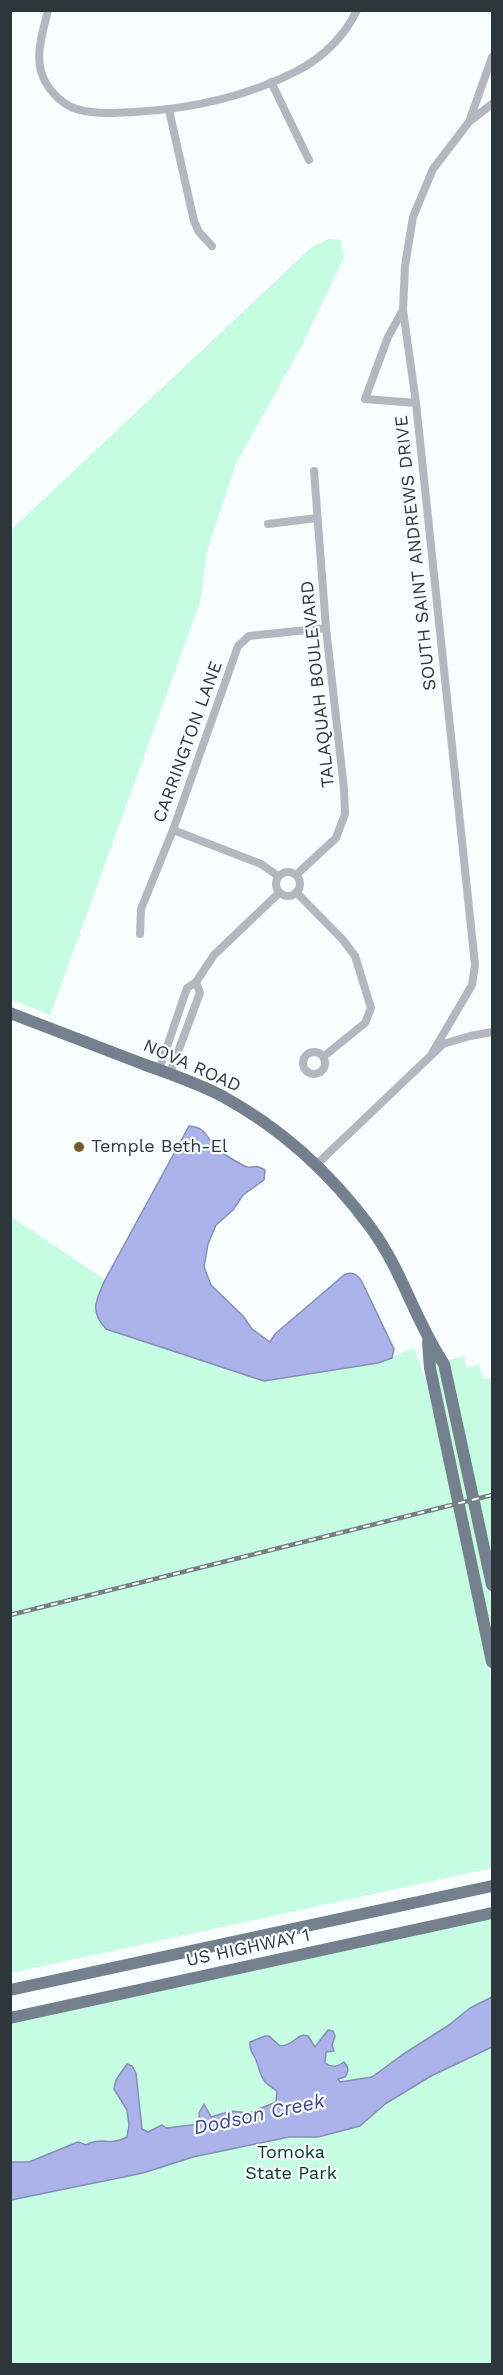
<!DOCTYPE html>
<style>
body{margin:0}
#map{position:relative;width:503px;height:2375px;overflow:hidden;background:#f8fdfe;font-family:"Work Sans",sans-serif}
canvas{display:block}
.frame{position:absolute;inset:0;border:12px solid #2d373b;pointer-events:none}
</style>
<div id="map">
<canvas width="503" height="2375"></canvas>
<div class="frame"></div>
</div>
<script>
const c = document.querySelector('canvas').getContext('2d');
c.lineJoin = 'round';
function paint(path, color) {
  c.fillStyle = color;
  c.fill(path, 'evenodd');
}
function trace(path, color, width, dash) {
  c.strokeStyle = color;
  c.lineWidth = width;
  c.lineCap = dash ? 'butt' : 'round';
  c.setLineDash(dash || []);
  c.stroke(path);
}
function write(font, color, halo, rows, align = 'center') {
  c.font = font + ' "Work Sans",sans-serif';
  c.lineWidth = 4.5;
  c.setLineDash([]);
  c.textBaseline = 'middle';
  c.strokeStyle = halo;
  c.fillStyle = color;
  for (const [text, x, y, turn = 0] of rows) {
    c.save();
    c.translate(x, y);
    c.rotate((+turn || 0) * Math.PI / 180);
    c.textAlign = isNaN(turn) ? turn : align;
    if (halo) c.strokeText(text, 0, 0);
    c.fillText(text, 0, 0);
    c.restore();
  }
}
paint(new Path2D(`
 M 329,239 L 340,240 L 344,257 L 301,347 L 236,463 L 207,550 L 200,602 L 50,1015 L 11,999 L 11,530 L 313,246 Z
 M 10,1216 L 105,1280 L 94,1306 L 264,1381 L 378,1363 L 414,1348 L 433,1401 L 492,1684 L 492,1868 L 11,1973 Z
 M 464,1356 L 466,1368 L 479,1365 L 483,1379 L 492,1378 L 492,1564 L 449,1360 Z
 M 438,1362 L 448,1398 L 492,1605 L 492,1640 L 434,1363 Z
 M 492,1914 L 492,2364 L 11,2364 L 10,2018 Z`), '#c5fce2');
const water = new Path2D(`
 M 189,1126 C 209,1128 205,1139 218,1149 C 220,1152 243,1166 247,1167 C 256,1168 254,1164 265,1170 L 264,1180 L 243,1195 L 233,1210 L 216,1225 L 208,1244 L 204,1267 L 211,1285 L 243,1316 L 252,1329 L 270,1342 L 275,1334 L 344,1275 C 352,1271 358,1275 362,1282 L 394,1349 L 392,1358 L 378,1363 L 264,1381 L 106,1329 C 89,1310 96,1301 105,1280 Z
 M 492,1997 L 492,2047 L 431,2076 L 385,2104 L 360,2126 L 318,2137 L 289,2137 L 193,2157 L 143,2173 L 11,2200 L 11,2162 L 29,2162 L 78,2142 L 86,2145 C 100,2136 109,2147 127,2137 L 129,2125 L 127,2110 L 114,2089 L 116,2080 L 127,2064 L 132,2066 L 136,2073 L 142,2129 L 148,2132 L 162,2125 L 166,2128 L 200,2124 L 199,2113 L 204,2104 L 211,2117 L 231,2111 L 249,2113 L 276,2102 L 277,2091 C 259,2079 263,2078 256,2060 C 253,2053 249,2051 250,2042 L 265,2036 L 269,2036 L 280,2046 C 295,2046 296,2032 308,2036 L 315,2047 L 328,2030 L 333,2031 L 335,2036 L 332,2045 L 334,2051 L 326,2052 L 325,2063 C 332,2068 337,2067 344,2062 C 349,2068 349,2071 345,2077 L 338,2079 L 340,2082 L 372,2077 L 402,2055 L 449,2025 L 470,2008 Z`);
paint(water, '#acb3ea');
trace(water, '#868eb6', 1.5);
trace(new Path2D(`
 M 48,10 C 43,32 34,56 43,77 C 48,89 59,101 71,107 C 90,115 114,113 134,112 C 190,109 246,97 297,71 C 322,58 345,36 357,10
 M 271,82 L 309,160
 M 169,110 L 194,221 L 199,232 L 212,246
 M 470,121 L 492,104
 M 403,310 L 388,337 L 365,399 L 416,403
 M 268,524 L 317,518
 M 173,830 L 261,864 L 278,876
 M276 884a12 12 0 1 1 24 0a12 12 0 1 1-24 0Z
 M 296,875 L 336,838 L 345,814 L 344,789 L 326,628 L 314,471
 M 296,892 L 343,940 L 355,956 L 371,1008 L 365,1023 L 323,1057
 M 140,934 L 141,909 L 173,830 L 238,646 L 249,636 L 326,628
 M303 1063a11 11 0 1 1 22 0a11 11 0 1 1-22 0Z
 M 431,1055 L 472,985 L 475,965 L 416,403 L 403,310 L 405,266 L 413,217 L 433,169 L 469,122 L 492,57
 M 159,1070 L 187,988 L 196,982 L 214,955 L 279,893
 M 170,1073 L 200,993 L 196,982
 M 316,1165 L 443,1044 L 470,1036 L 492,1032`), '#b1b8c0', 8);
trace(new Path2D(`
 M 10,1013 C 55,1030 99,1047 143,1064 C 170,1074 197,1083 222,1096 C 281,1128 332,1175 371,1228 C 403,1272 415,1321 444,1364 L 492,1585
 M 428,1342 L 430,1368 L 492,1662
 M 10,1990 L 492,1886
 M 10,2018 L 492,1913`), '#74808d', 12);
const rail = new Path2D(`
 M 10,1615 L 492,1495`);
trace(rail, '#767f81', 4.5);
trace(rail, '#f8fdfe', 2, [7]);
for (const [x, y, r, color] of [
 [79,1147,6,"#755a2c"]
]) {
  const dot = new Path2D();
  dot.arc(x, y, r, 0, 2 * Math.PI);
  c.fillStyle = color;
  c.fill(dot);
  trace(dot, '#f8fdfe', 2);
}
write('18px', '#2d373b', '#f8fdfe', [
 ["SOUTH SAINT ANDREWS DRIVE",416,553,-96],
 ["TALAQUAH BOULEVARD",318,684,-96],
 ["CARRINGTON LANE",188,742,-70],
 ["NOVA ROAD",192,1066,24],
 ["US HIGHWAY 1",248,1948,-12]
]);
write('18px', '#2d373b', '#f8fdfe', [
 ["Temple Beth-El",91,1147]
], 'left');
write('18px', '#003724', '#f8fdfe', [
 ["Tomoka",291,2153],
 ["State Park",291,2174]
]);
write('italic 20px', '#444689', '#f8fdfe', [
 ["Dodson Creek",259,2115,-12]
]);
</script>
